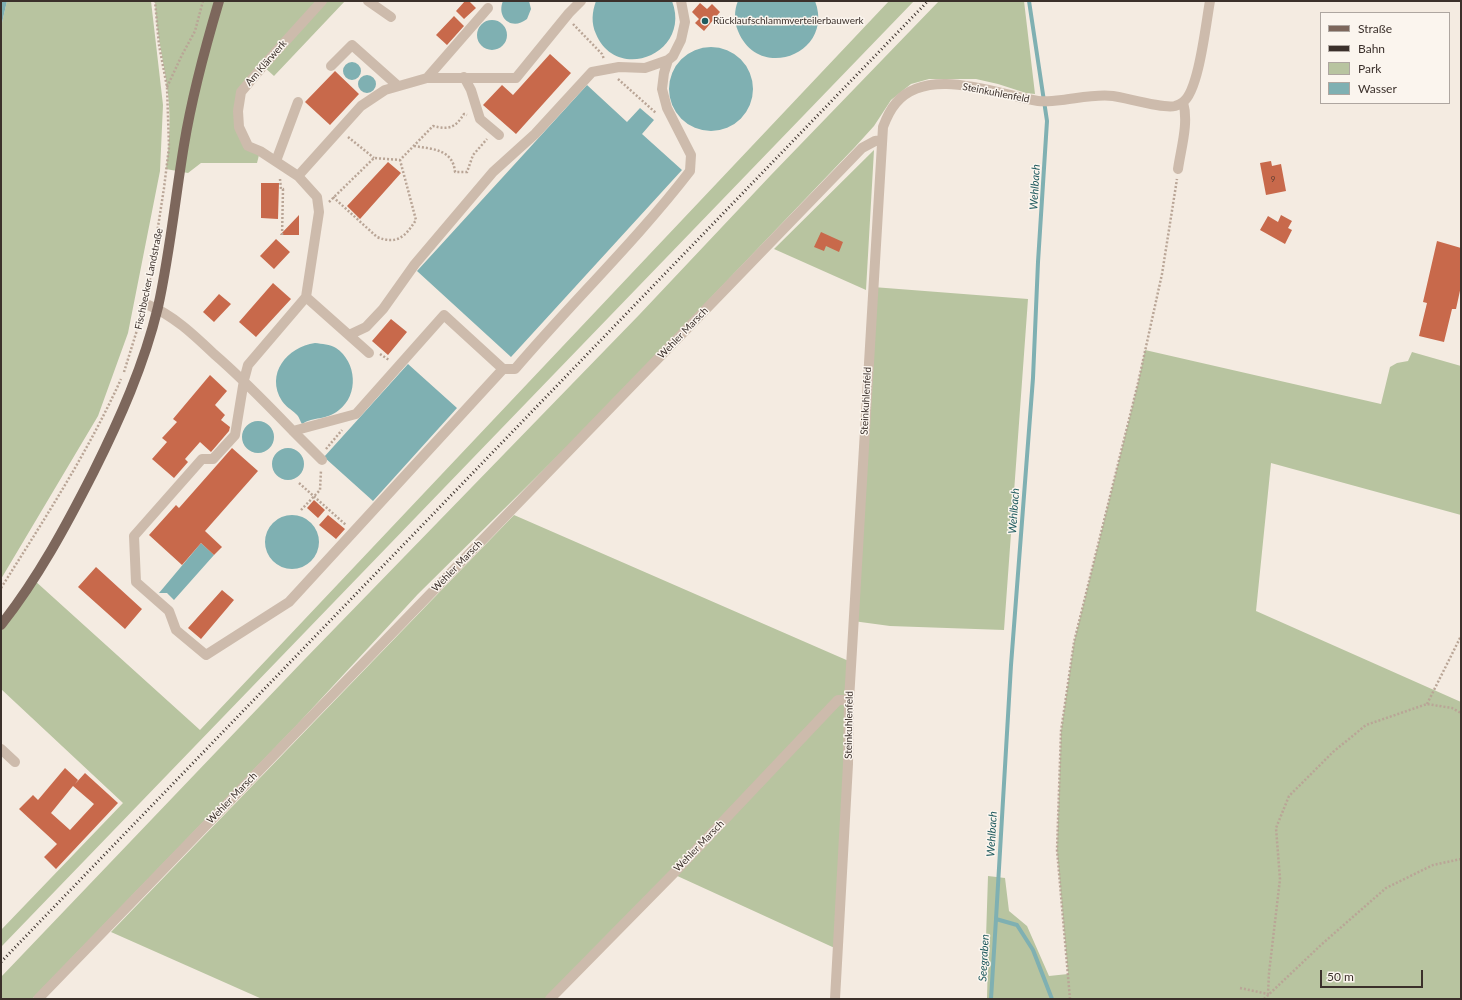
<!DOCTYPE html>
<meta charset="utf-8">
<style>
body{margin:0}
#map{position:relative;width:1462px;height:1000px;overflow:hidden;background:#f4ebe1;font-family:Lato,sans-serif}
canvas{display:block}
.frame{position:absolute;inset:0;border:2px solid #3b302b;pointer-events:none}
.legend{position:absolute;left:1320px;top:12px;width:130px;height:92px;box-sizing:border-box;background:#fbf5ee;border:1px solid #aea6a0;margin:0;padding:5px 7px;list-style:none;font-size:12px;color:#3b302b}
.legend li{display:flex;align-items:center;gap:8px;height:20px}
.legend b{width:20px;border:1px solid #aea6a0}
.scale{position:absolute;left:1320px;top:970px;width:103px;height:18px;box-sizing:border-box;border:2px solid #3b302b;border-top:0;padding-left:5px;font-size:12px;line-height:14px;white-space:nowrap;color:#3b302b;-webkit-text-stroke:3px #fbf5ee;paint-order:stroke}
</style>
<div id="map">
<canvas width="1462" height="1000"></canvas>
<div class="frame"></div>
<ul class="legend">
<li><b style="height:5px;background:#7d675c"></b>Straße</li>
<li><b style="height:5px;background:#3b302b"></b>Bahn</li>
<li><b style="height:11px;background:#b8c4a0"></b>Park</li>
<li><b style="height:11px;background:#7fb0b2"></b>Wasser</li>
</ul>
<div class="scale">50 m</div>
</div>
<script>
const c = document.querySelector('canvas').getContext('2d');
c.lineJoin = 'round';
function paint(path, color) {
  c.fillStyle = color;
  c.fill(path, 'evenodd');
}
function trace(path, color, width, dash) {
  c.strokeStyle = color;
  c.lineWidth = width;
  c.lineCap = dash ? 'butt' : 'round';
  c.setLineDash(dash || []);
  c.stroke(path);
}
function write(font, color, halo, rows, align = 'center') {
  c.font = font + ' Lato,sans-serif';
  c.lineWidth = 3;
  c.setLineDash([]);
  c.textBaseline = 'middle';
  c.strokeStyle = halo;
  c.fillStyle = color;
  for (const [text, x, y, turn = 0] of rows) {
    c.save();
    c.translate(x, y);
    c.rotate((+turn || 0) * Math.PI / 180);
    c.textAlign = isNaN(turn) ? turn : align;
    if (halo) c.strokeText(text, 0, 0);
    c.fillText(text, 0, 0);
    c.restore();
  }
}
paint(new Path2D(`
 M 7,1 L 151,1 L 163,105 L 160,171 L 128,333 L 98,416 L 1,579 L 1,27 Z
 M 155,1 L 345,1 L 274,76 L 263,66 L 241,92 L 238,111 L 248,146 L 260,151 L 257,163 L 201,163 L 188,173 L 166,169 C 170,142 171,113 167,86 C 163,58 156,30 155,1 Z
 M 889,1 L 914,1 L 1,947 L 1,930 L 123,803 L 1,689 L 1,625 L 34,580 L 200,730 Z
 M 939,1 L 1024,1 L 1035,94 L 1026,93 L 998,84 L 976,79 L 929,79 L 911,84 L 891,100 L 874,126 L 855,147 L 591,423 L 418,594 L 296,726 L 32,999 L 1,999 L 1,977 L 303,661 L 639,315 L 771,175 Z
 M 874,150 L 866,290 L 774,249 Z
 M 873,287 L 1028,299 L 1004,630 L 890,626 L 853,621 Z
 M 1145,350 L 1381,404 L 1390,367 L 1397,363 L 1408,361 L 1412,352 L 1461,366 L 1461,515 L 1271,463 L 1256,611 L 1461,702 L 1461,999 L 987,999 L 988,957 L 986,938 L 988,876 L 1005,878 L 1009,911 L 1027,926 L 1049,976 L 1068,974 L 1057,850 L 1061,731 L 1074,642 L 1138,383 Z
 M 514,515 L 851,662 L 839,950 L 673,874 L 550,999 L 262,999 L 111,932 Z`), '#b8c4a0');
paint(new Path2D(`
 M 1,1 L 7,1 L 1,27 Z
 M 503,1 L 529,1 L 531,9 L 527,19 C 512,31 496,18 503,1 Z
 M 596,1 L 672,1 C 692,53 617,84 596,34 C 591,23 592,12 596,1 Z
 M 738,1 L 815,1 C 835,53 759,83 738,31 C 734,22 734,10 738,1 Z
 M477 35a15 15 0 1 1 30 0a15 15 0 1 1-30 0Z
 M669 89a42 42 0 1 1 84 0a42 42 0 1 1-84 0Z
 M343 71a9 9 0 1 1 18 0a9 9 0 1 1-18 0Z
 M358 84a9 9 0 1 1 18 0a9 9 0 1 1-18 0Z
 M 587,85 L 627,122 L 640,108 L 654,120 L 642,134 L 682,170 L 511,357 L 417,271 Z
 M 315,343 C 322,344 330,344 336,348 C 357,362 359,395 339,410 C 325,421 314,416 302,424 C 300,421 299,416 296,414 C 291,409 286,407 282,401 C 265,374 287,347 315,343 Z
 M 408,364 L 457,408 L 373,501 L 324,457 Z
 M242 437a16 16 0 1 1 32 0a16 16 0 1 1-32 0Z
 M272 464a16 16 0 1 1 32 0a16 16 0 1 1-32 0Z
 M265 542a27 27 0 1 1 54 0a27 27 0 1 1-54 0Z
 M 201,543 L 214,555 L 174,600 L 167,593 L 159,593 Z`), '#7fb0b2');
trace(new Path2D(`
 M 1029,1 L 1047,121 L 1038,262 L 1033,378 L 1011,665 L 996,919 L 1017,925 L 1033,950 L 1052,999
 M 991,999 L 996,919`), '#7fb0b2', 4);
paint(new Path2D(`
 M 465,1 L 469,1 L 476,8 L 464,19 L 456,11 Z
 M 700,3 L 707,9 L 712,4 L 720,12 L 704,31 L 695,23 L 699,19 L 692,12 Z
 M 454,16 L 464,26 L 447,45 L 436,35 Z
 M 550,54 L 571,73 L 516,134 L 483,105 L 502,85 L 513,95 Z
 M 335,71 L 359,94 L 330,125 L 305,102 Z
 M 1271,161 L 1272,166 L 1281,164 L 1286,191 L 1266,195 L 1260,163 Z
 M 388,162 L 401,173 L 360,219 L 347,206 Z
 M 261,183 L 279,183 L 278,219 L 261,218 Z
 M 299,215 L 299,235 L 280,235 Z
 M 1281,215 L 1292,221 L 1288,228 L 1292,230 L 1285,244 L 1260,230 L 1268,216 L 1278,222 Z
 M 821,232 L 843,242 L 839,252 L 826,246 L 824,251 L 814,247 Z
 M 276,239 L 290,252 L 274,269 L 260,256 Z
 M 1437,241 L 1461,248 L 1461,286 L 1456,309 L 1452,309 L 1444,342 L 1419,336 L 1427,303 L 1423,302 Z
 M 273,283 L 291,299 L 256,337 L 239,322 Z
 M 219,294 L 231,304 L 214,322 L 203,312 Z
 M 391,319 L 407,332 L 388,355 L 372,341 Z
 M 210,375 L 227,391 L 215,405 L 225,415 L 221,420 L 230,427 L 229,431 L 211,452 L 200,442 L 185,459 L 188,462 L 174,478 L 152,459 L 167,442 L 162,438 L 177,422 L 173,419 Z
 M 232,448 L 258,471 L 205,531 L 222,547 L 214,555 L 201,543 L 182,565 L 149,535 L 176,505 L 179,508 Z
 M 314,500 L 325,510 L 318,518 L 307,508 Z
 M 328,515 L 345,529 L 336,539 L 319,525 Z
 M 96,567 L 142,609 L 125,629 L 78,587 Z
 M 222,590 L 234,600 L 201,639 L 188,628 Z
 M 65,768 L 78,780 L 75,784 L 85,773 L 118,803 L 56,869 L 44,857 L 57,844 L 19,809 L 33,795 L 38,800 ZM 73,786 L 94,804 L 70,830 L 51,813 Z`), '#c8694b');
trace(new Path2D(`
 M 573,24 L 602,54 L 604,59
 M 618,79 L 656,113
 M 167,87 L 182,55 L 195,31 L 203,1
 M 348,137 L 374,158
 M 414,146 C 432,149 453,149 455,172 L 467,172 L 473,155 L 487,139
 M 280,179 L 281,189 L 283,189 L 282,237
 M 333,197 L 377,237 C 397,245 405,237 416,220 L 400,160
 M 329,202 L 374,158 L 400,160 L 433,126 C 449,130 455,128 464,114 L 467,115
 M 148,292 L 164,188 L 169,147 L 167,87 L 159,45 L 155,1
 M 380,354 L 389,360
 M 124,372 L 142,314
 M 326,449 L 342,430
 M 299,483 L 346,525
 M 301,510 L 320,490 L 321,470
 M 1,588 C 44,520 88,452 121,379
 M 1427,704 L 1461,636
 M 1240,988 L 1268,994 L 1269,973 L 1280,879 L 1276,828 L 1289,796 L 1333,752 L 1366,725 L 1427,704 L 1452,708 L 1461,713
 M 1070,999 L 1057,850 L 1061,731 L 1074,642 L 1138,383 L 1162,274 L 1177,179
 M 1264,999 L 1322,944 L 1386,888 L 1433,865 L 1461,859`), '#b9a596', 2.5, [2, 2]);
trace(new Path2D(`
 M 368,1 L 391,17
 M 331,66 L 352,45 L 398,86
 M 464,77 L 471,90 L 480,119 L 499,135
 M 427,78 L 488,8
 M 276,161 L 298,102
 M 1178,169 C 1181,148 1189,123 1183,102
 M 298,176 L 361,106 L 385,90 L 427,78 L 516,78 L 569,13 L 581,1
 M 306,297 L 369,353
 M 146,304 C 173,315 193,334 214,354 C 242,378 267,404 293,431 L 356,414 L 444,315 L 503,369 L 289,602 L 206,655 L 176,630 L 169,611 L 136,582 L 134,536 L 202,459 L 213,459 L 235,435 L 244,380 L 248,365 L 306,297 L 319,212 L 317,197 L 298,176 L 260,151 L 248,146 L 239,127 L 238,111 L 241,92 L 263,66 L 322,1
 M 349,335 L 366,327 L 383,309 L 415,264 L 493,172 L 535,134 L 592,72 L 619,67 L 645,68 L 668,60
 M 503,369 L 515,369 C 572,302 636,241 690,171 L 691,155 L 667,108 L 662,89 L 664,73 L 668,60 L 673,56 L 681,40 L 685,22 L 681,1
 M 293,431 L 322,460
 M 1,749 L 15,762
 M 38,999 L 862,148 L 875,141 L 882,140
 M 550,999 L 673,874 L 838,700 L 849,700
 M 835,999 L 848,764 L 849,700 L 883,127 C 886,119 890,110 896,103 C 928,65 998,95 1038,101 C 1045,102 1054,101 1062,100 C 1079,98 1096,94 1113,96 C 1127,98 1164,109 1175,106 C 1178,105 1182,103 1183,102 C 1199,91 1206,22 1210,1`), '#cdbbac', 10);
trace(new Path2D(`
 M 1,625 C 38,578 66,526 93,473 C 120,419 144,365 158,307 C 170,253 175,199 184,145 C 192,96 205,48 219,1`), '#7d675c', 10);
trace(new Path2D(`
 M 1,962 L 928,1`), '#3b302b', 3, [1, 3]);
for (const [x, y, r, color] of [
 [705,21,4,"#1f5a5e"]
]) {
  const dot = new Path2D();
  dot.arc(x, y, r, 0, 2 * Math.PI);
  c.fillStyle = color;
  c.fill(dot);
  trace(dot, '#fbf5ee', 1.5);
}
write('8px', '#5e3e33', null, [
 ["9",1273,179]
]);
write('10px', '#3b302b', '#fbf5ee', [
 ["Rücklaufschlammverteilerbauwerk",713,21]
], 'left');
write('10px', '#3b302b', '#fbf5ee', [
 ["Am Klärwerk",266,63,-49],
 ["Steinkuhlenfeld",996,93,11],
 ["Fischbecker Landstraße",149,279,-78],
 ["Wehler Marsch",683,333,-46],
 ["Steinkuhlenfeld",866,401,-87],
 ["Wehler Marsch",457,566,-46],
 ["Steinkuhlenfeld",849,725,-89],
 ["Wehler Marsch",232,798,-46],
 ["Wehler Marsch",699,846,-46]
]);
write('italic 11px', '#1f5a5e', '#fbf5ee', [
 ["Wehlbach",1035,187,-87],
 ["Wehlbach",1014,511,-86],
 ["Wehlbach",992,834,-87],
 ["Seegraben",984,958,-87]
]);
</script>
